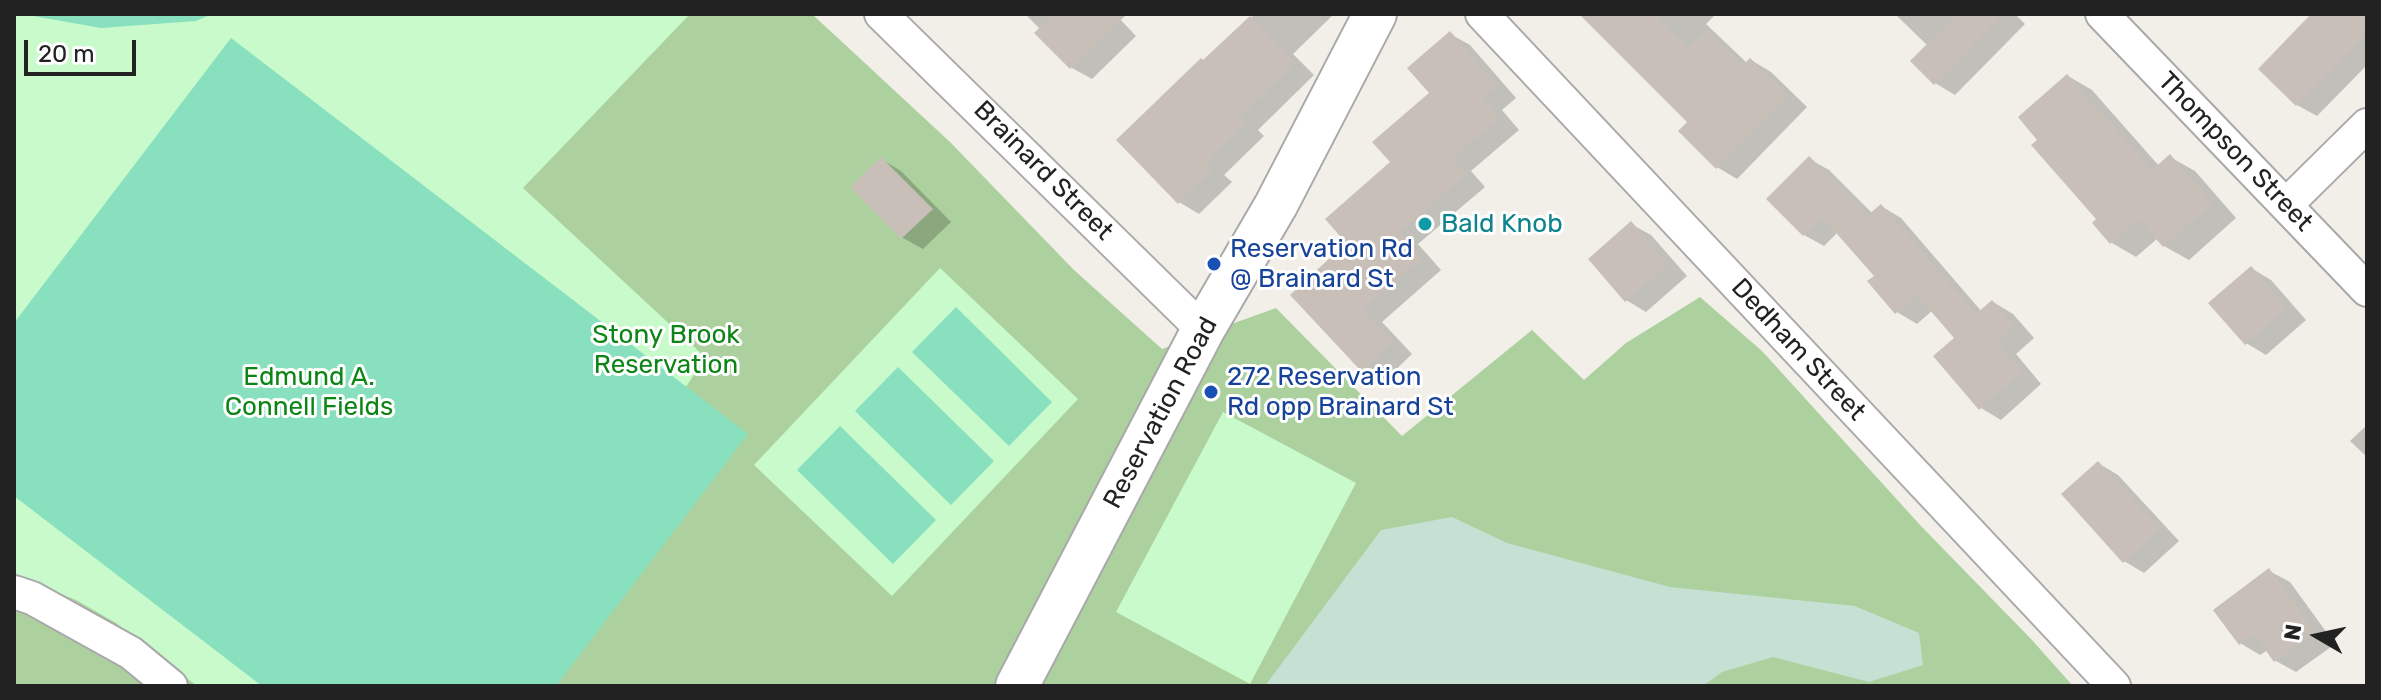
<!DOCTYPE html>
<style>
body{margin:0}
#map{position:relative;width:2381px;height:700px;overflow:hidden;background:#f2efe9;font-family:Rubik,sans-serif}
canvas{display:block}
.frame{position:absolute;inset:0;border:16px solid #222;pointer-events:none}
.north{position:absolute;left:2277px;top:596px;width:80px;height:80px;-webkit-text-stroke:6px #fff;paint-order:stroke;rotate:279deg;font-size:22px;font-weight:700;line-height:32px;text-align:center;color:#222}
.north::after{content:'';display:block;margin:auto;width:28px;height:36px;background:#222;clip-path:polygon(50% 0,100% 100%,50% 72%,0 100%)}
.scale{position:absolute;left:24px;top:40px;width:112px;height:36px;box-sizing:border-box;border:4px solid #222;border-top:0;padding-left:10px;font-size:24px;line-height:28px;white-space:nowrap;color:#222;-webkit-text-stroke:6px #fff;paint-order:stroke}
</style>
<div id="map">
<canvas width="2381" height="700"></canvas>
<div class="frame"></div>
<div class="north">N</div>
<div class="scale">20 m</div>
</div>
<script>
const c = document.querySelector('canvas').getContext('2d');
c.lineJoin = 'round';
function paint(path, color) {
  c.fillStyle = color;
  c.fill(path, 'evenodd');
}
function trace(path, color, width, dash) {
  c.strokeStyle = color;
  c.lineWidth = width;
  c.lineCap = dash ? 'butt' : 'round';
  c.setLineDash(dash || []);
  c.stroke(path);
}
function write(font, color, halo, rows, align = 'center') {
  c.font = font + ' Rubik,sans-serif';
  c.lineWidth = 6;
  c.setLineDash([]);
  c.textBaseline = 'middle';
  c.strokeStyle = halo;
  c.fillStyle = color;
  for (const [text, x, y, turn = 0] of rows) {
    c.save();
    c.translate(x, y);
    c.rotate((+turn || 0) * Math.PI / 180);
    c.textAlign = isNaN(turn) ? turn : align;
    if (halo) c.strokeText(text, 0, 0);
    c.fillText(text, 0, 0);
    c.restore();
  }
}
paint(new Path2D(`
 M 14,14 L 812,14 L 950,142 L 1074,270 L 1162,349 L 1276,308 L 1402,436 L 1532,330 L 1584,380 L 1626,343 L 1700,297 L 1762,351 L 1921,526 L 2032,640 L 2073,686 L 14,686 Z`), '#add19e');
paint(new Path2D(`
 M 1452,517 L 1507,543 L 1670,587 L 1855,606 L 1919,633 L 1923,665 L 1869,682 L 1773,657 L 1722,672 L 1703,686 L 1265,686 L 1381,530 Z`), '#c6e0d4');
paint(new Path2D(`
 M 14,14 L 690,14 L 523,188 L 705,357 L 497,686 L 197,686 L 116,623 L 76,600 L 14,575 Z
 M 940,268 L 1078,399 L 892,596 L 754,465 Z
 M 1223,412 L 1356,483 L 1250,684 L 1116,612 Z`), '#c8facc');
paint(new Path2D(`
 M 22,14 L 212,14 L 196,21 L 101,28 Z
 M 231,38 L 748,434 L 556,686 L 262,686 L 14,496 L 14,323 Z
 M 956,307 L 1052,402 L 1009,446 L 912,352 Z
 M 898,367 L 994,461 L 951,505 L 855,411 Z
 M 840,426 L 936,520 L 893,564 L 797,470 Z`), '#88e0be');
paint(new Path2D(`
 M 1025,14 L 1115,14 L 1136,36 L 1092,79 L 1072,68 L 1037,33 L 1041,30 Z
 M 1255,14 L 1334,14 L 1293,54 L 1314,75 L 1258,130 L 1264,136 L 1224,175 L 1232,182 L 1199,214 L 1179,202 L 1204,62 Z
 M 1582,14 L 1716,14 L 1706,24 L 1747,63 L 1751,60 L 1771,72 L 1807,107 L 1737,179 L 1717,167 L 1690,122 Z
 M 1895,14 L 2015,14 L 2025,24 L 1955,95 L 1935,83 L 1928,46 Z
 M 2314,14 L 2367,14 L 2367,65 L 2317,116 L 2297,105 Z
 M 1450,34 L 1470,45 L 1516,98 L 1502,110 L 1519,130 L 1471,171 L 1485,187 L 1418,244 L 1441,270 L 1382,322 L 1412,354 L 1383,382 L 1363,370 L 1348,243 L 1432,93 Z
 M 2068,76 L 2092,90 L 2159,166 L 2170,157 L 2195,171 L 2236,218 L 2189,260 L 2164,246 L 2158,238 L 2136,257 L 2112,243 L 2094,223 L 2099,219 L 2040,140 Z
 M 881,159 L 901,171 L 951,222 L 923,249 L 903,238 L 853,187 Z
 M 1809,159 L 1829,170 L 1873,214 L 1881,206 L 1901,218 L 1982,312 L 1993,302 L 2013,314 L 2034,338 L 2016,354 L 2041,384 L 2001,420 L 1981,408 L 1957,338 L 1933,310 L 1917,324 L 1897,312 L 1876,277 L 1838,232 L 1824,246 L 1804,235 Z
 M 1631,224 L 1651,235 L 1687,276 L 1646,312 L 1626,300 Z
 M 2251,268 L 2271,280 L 2306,320 L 2266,355 L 2246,343 Z
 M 2367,425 L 2367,457 L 2350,441 Z
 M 2098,463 L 2118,475 L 2179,541 L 2144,573 L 2124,561 Z
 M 2269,571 L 2290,582 L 2335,644 L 2296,672 L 2276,661 L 2268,650 L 2260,655 L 2240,643 Z`), '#0003');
paint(new Path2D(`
 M 1054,14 L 1127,14 L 1070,69 L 1034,33 Z
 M 1579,14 L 1654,14 L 1689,48 L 1707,30 L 1743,65 L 1750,58 L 1789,95 L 1716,169 L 1678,131 L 1687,122 Z
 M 1957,14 L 2004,14 L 1934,85 L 1910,61 Z
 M 2311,14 L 2367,14 L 2367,34 L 2296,106 L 2258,69 Z
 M 1250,16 L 1296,63 L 1240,118 L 1246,123 L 1206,162 L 1213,170 L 1178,204 L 1116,140 L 1201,58 L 1203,60 Z
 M 1450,31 L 1498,86 L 1483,98 L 1500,118 L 1452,159 L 1466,175 L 1400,232 L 1422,258 L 1363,309 L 1393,342 L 1362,372 L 1290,295 L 1346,243 L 1325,219 L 1390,162 L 1372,142 L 1429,93 L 1407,68 Z
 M 2067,74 L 2152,170 L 2170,154 L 2213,204 L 2163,247 L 2139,219 L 2110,244 L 2092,223 L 2096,219 L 2031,145 L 2037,140 L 2018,117 Z
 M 1809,156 L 1868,215 L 1881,204 L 1976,314 L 1992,300 L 2015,326 L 1997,342 L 2023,371 L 1979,410 L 1933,356 L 1954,338 L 1917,295 L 1895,314 L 1867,281 L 1874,276 L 1822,217 L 1803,236 L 1766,199 Z
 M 881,157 L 933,209 L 901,239 L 850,187 Z
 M 1631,221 L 1668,264 L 1625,302 L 1588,259 Z
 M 2251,266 L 2287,307 L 2245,345 L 2208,303 Z
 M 2098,461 L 2160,529 L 2123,563 L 2061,494 Z
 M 2269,568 L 2316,632 L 2274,662 L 2254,634 L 2239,645 L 2213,610 Z`), '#c7bfb8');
const minor = new Path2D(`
 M 881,14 L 1203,330
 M 1482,14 L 2114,686
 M 2102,14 L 2367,290
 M 2287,204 L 2367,125
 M 14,592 L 32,598 L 131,653 L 171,686`);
const tertiary = new Path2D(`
 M 1017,686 L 1203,330 L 1276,205 L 1375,14`);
trace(minor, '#a9a9a9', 36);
trace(tertiary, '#a9a9a9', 46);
trace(minor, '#fff', 32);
trace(tertiary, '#fff', 42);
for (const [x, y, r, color] of [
 [1425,224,8,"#0f9aa8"],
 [1214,264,8,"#1a4fb4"],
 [1211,392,8,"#1a4fb4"]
]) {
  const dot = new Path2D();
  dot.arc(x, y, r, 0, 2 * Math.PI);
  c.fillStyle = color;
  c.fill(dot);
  trace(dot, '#fff', 3);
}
write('26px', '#222', '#fff', [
 ["Thompson Street",2235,152,46],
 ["Brainard Street",1043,171,45],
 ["Dedham Street",1798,350,47],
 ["Reservation Road",1161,413,-62]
]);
write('26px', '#0d838f', '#fff', [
 ["Bald Knob",1441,224]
], 'left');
write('26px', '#164399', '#fff', [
 ["Reservation Rd",1230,249],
 ["@ Brainard St",1230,279],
 ["272 Reservation",1227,377],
 ["Rd opp Brainard St",1227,407]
], 'left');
write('26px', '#0c8416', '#fff', [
 ["Stony Brook",666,335],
 ["Reservation",666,365],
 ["Edmund A.",309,377],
 ["Connell Fields",309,407]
]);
</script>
